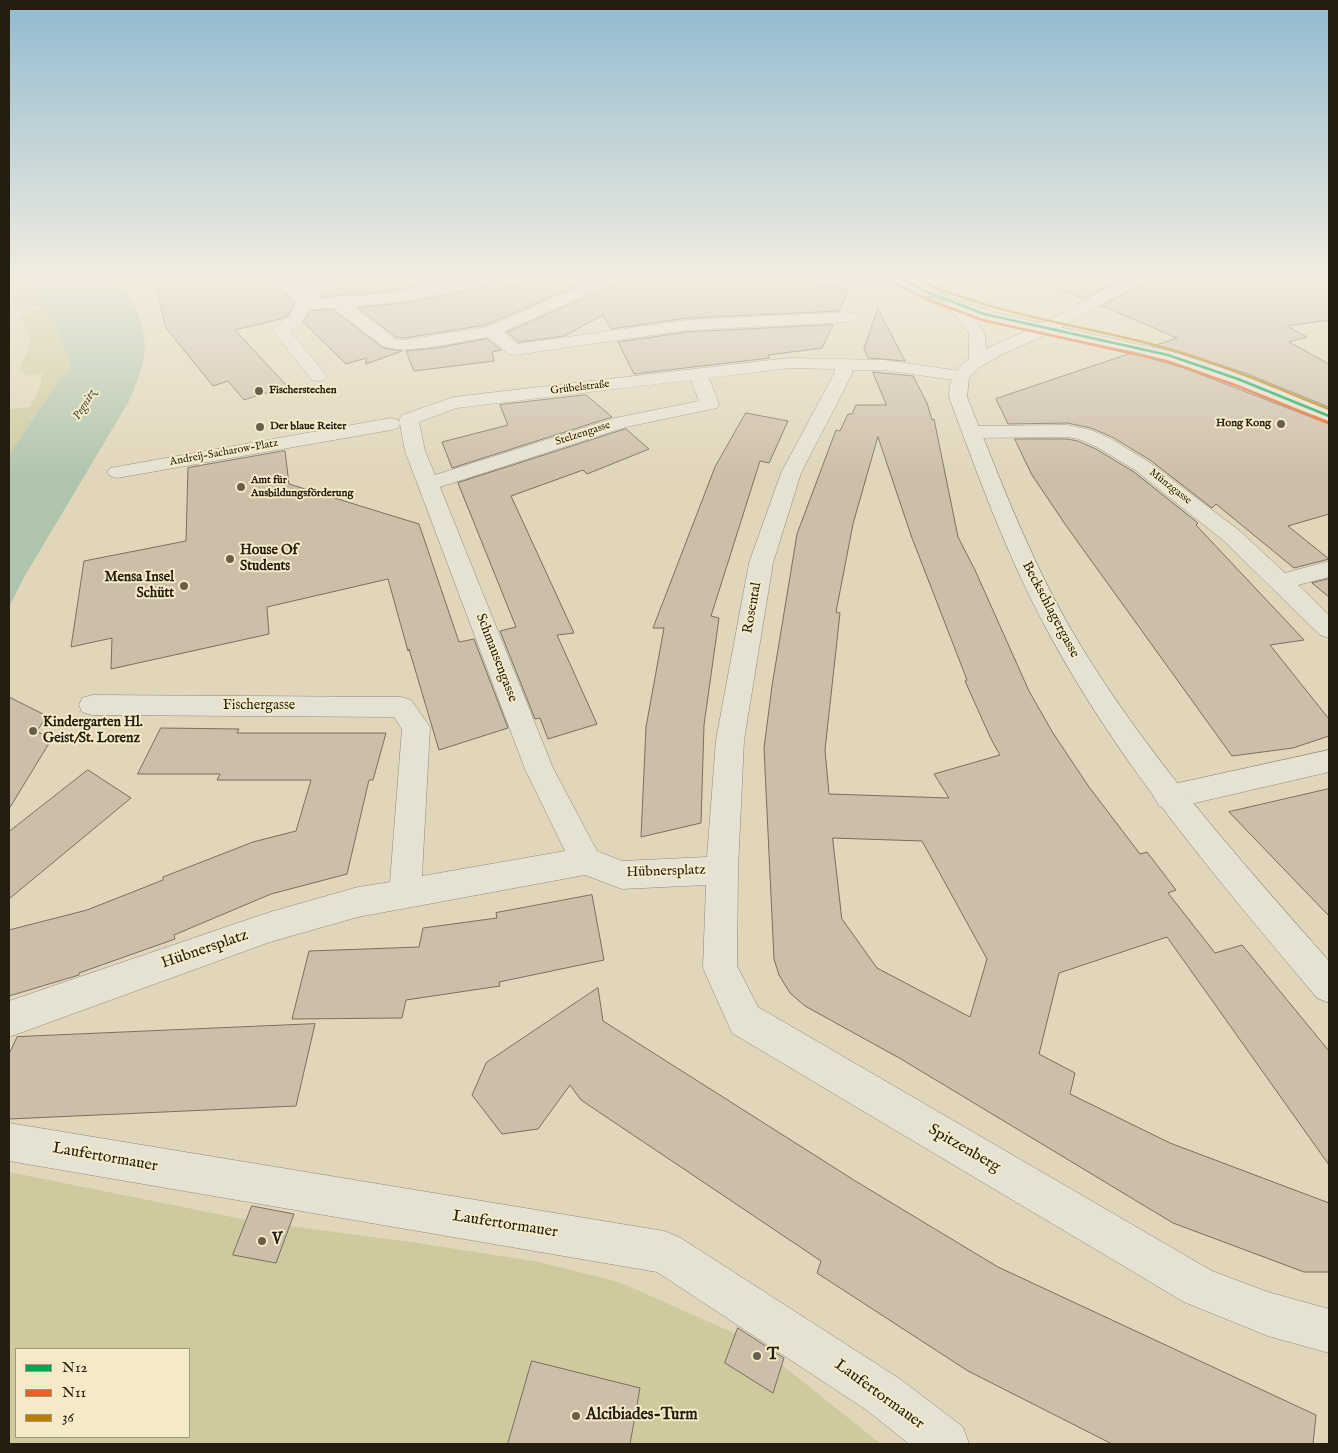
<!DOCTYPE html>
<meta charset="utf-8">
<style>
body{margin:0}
#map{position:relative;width:1338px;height:1453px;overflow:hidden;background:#e1d6ba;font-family:"IM FELL English",serif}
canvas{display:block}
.frame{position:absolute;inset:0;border:10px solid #261d11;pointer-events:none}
.legend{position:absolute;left:15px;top:1348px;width:175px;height:90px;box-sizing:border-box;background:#f5eac8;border:1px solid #a2987f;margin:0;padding:6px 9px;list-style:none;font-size:15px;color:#261d11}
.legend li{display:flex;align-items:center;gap:10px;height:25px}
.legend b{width:25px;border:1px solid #a2987f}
</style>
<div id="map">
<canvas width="1338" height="1453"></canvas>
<div class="frame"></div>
<ul class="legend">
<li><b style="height:6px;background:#00a651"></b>N12</li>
<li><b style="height:6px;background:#e86121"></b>N11</li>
<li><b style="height:6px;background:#b87d05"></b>36</li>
</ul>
</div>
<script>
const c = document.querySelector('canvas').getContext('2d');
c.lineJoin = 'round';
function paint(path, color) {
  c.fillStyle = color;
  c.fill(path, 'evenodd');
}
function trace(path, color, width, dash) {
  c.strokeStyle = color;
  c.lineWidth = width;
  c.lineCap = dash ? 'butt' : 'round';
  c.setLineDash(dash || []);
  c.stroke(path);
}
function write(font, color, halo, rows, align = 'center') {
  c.font = font + ' "IM FELL English",serif';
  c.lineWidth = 4;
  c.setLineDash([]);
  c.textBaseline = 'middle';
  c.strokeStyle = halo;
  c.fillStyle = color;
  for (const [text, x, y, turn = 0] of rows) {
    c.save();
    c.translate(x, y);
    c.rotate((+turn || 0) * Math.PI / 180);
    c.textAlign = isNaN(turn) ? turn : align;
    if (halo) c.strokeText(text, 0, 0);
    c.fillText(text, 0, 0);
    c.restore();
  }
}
paint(new Path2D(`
 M 9,275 L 23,275 L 55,325 L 71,365 L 42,405 L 9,455 L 9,411 L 10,409 L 30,407 L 40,388 L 42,373 L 26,376 L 18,370 L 28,351 L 30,335 L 19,318 L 28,312 L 38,311 L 42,307 C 34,305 26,309 17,309 L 9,297 Z
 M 9,1172 L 247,1220 L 233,1255 L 276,1262 L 289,1226 L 411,1242 L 539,1262 L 619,1282 L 736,1334 L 773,1392 L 782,1365 L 881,1444 L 9,1444 ZM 16,1349 L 189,1349 L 189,1437 L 16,1437 Z`), '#ceca9d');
paint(new Path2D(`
 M 23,275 L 115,275 C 149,322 154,347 129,401 L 23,579 L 9,607 L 9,455 L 42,405 L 71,365 L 55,325 Z`), '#afc4ad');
const building = new Path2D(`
 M 154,275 L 272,275 L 279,286 L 295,304 L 288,315 L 284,318 L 235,330 L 287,386 L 244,400 L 228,381 L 213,386 L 166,328 Z
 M 290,275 L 315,275 L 304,290 Z
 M 333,275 L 483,275 L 384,292 L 320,297 Z
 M 547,275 L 602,275 L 486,325 L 404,338 L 396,337 L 358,308 L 410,302 L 489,287 L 491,290 Z
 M 628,275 L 798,275 L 802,279 L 807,282 L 849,290 L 839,311 L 687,318 L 611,329 L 603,315 L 564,336 L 519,342 L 507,332 L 624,280 Z
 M 1028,275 L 1128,275 L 1084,299 Z
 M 1151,275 L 1329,275 L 1329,320 L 1287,326 L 1307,337 L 1289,342 L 1329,364 L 1329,407 L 1245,373 L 1174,350 L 1153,346 L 1177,338 L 1102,306 L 1147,280 Z
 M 878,309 L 905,361 L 868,358 L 864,349 Z
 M 333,310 L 383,348 L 402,351 L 366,364 L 366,358 L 346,364 L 303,322 L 311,311 Z
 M 833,325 L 822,348 L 768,355 L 770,358 L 634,374 L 618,342 L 687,332 Z
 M 487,339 L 501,350 L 492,352 L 494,361 L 414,371 L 406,351 L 436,348 Z
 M 1132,353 L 1184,368 L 1329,424 L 1329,514 L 1288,526 L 1329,559 L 1294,568 L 1216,504 L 1212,508 L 1150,460 L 1112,437 L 1091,428 L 1067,423 L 1008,424 L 996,399 Z
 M 873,372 L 913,376 L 927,403 L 932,420 L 934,419 L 958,537 L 975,570 L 1029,691 L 1053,733 L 1089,787 L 1140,854 L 1147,852 L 1176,890 L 1168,893 L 1215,953 L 1242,945 L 1329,1051 L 1329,1165 L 1167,937 L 1059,973 L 1039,1054 L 1075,1073 L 1070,1094 L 1170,1143 L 1329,1203 L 1329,1272 L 1304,1272 L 1173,1223 L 901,1059 L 805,1006 L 790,993 L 779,975 L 774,959 L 764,748 L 772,686 L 797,534 L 836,430 L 840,431 L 848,414 L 852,414 L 856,405 L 886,405 ZM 878,437 L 912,538 L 967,680 L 965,681 L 991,739 L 1000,755 L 934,774 L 949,798 L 829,794 L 825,750 L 840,613 L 836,612 L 853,524 ZM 833,838 L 922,841 L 987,959 L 970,1017 L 877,968 L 842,919 Z
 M 586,395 L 612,417 L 452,468 L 442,442 L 508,425 L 500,405 Z
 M 746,413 L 788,421 L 769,463 L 760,461 L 711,616 L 719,618 L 704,725 L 701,823 L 641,837 L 646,727 L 664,628 L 653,628 L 715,467 Z
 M 626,429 L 649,449 L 587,474 L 583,470 L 511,496 L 574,633 L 557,635 L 597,724 L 548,739 L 540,718 L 535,719 L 500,631 L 516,627 L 458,483 Z
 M 1015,439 L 1067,439 L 1078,441 L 1096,449 L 1134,472 L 1198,523 L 1196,525 L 1304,640 L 1270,645 L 1329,719 L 1329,736 L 1293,748 L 1232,756 L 1067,527 L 1032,475 Z
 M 285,451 L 289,484 L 419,524 L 459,642 L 474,639 L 508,728 L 439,750 L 409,649 L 408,651 L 388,579 L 267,607 L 269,634 L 111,669 L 112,638 L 71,647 L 84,561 L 186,541 L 188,468 Z
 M 1329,579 L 1329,597 L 1312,583 Z
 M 9,697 L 47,716 L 37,731 L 51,740 L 9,809 Z
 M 161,728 L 239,729 L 237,733 L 386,733 L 373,780 L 369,780 L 347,874 L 271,894 L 174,935 L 175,939 L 79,973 L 79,975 L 9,996 L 9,930 L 87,910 L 163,880 L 163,877 L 253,842 L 296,831 L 311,780 L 217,780 L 220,774 L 138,774 Z
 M 88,770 L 131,798 L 9,899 L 9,832 Z
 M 1329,789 L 1329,916 L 1229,812 Z
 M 592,895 L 604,960 L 499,982 L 500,986 L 406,1000 L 402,1018 L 292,1019 L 309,951 L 419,947 L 423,928 L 497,918 L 496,913 Z
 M 598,988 L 603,1021 L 857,1182 L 998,1267 L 1316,1415 L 1313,1444 L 1112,1444 L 968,1371 L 817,1273 L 821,1261 L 581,1100 L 570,1085 L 538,1129 L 502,1134 L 472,1095 L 486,1063 Z
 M 315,1024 L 296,1106 L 9,1119 L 9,1054 L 17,1037 Z
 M 252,1206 L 294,1214 L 276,1263 L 233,1255 Z
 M 738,1328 L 784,1358 L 773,1393 L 725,1363 Z
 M 532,1361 L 640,1388 L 630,1444 L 508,1444 Z`);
paint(building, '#cdbea9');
trace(building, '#767061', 1);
trace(new Path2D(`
 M 929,293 L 955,305`), '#bcb198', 17, [17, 9]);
const street = new Path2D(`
 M 274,275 L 288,275 L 304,293 L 317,275 L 331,275 L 316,299 L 384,294 L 493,275 L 521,275 L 518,278 L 513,280 L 410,300 L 353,307 L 395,339 L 404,340 L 487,327 L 606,275 L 626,275 L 623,278 L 503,332 L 518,344 L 687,320 L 849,312 L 855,314 L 857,317 L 855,320 L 849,322 L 687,330 L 515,355 L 509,354 L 488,337 C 456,342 415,354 384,347 L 334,308 L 310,309 L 301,322 L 290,331 L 327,376 L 324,380 L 318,381 L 312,380 L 272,330 L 289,316 L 297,304 L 280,285 Z
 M 800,275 L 833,275 L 861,279 L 910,279 L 915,281 L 918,284 L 915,287 L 910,289 L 861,289 L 808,280 L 803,278 Z
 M 1131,275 L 1149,275 L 1146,278 L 1052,333 L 1040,333 L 1038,329 L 1040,325 Z
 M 789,358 L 884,360 L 960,371 L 966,372 L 969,376 L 966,380 L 960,381 L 884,370 L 852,370 L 852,374 L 801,473 L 773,563 L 744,740 L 738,870 L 737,966 L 758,1007 L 1212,1271 L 1268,1292 L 1329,1309 L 1329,1353 L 1268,1336 L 1184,1302 L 732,1033 L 703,968 L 706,885 L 622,889 L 585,875 L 358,917 L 270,942 L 9,1037 L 9,1001 L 270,912 L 358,887 L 390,882 L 402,729 L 394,717 L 92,715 L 82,712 L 79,705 L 82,698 L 92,695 L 401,697 L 411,700 L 430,727 L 422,876 L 565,851 L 525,769 L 405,451 L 400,424 L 398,428 L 391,430 L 117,478 L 110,476 L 107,472 L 110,468 L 391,418 L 398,420 L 400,423 L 399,419 L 402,415 L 454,397 ZM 789,368 L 835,369 L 834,374 L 781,473 L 749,563 L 716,740 L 707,857 L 622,861 L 597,851 L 553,768 L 440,487 L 626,427 L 717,408 L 719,404 L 709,378 ZM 691,380 L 699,401 L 615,418 L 435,475 L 425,451 L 419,422 L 457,408 Z
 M 1067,425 L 1091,430 L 1111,439 L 1149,462 L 1240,531 L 1285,573 L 1329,561 L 1329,577 L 1298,585 L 1329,615 L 1329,638 L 1320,635 L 1224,541 L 1135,470 L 1097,447 L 1079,439 L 1067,437 L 972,438 L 965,436 L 962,432 L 965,428 L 972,426 Z
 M 1329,750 L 1329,772 L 1169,809 L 1159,806 L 1154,797 L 1159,788 L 1169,785 Z
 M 9,1123 L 664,1231 L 679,1237 L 900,1379 L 963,1427 L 969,1444 L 909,1444 L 868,1411 L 657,1272 L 9,1161 Z`);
const secondary = new Path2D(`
 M 887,275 L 905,275 L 935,290 L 937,293 L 935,296 L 923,296 L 889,278 Z
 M 955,300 L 1005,315 L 1173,352 L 1244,375 L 1329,409 L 1329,422 L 1185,366 L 1140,353 L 1048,334 L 1005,353 L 980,367 L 969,378 L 967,397 C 999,476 1029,557 1072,631 C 1143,752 1237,856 1329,961 L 1329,1003 L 1317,998 C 1219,881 1119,765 1047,630 C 1007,556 978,476 949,397 C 949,379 955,369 969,359 L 969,334 L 947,305 L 949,302 ZM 972,316 L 1028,330 L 986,349 L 985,334 Z`);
trace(street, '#908978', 1);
trace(secondary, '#767061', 1);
paint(street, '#e5e1d3');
paint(secondary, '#e5e1d3');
trace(new Path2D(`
 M 894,275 L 924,291 L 984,314 L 1168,355 L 1238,379 L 1329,416`), '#00a651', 2.5);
trace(new Path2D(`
 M 891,281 L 921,297 L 982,320 L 1166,361 L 1235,385 L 1317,418`), '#e86121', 2.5);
trace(new Path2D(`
 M 1314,417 L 1327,422`), '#e86121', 3);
trace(new Path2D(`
 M 907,275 C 988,313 1063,322 1147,343 C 1210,359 1269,385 1329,409`), '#b87d05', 2.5);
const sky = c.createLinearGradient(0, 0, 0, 478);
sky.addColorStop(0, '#91bad0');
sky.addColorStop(0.58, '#f2ede0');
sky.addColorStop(1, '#f2ede000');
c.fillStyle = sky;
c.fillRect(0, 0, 1338, 478);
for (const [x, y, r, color] of [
 [259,391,5,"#675e4c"],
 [1281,424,5,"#675e4c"],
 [260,427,5,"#675e4c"],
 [241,487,5,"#675e4c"],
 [230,559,5,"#675e4c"],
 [184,586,5,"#675e4c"],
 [33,731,5,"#675e4c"],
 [262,1241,5,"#675e4c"],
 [757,1356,5,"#675e4c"],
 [576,1416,5,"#675e4c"]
]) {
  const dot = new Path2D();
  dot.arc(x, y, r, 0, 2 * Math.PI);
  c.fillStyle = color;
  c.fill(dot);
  trace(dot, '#f5eac8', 2);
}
write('11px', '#261d11', '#f5eac8', [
 ["Grübelstraße",580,388,-7],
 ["Stelzengasse",583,434,-18],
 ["Andreij-Sacharow-Platz",224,453,-10],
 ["Münzgasse",1170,487,38]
]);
write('bold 11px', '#261d11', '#f5eac8', [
 ["Fischerstechen",269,391],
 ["Hong Kong",1271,424,"right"],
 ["Der blaue Reiter",270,427],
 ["Amt für",251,481],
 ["Ausbildungsförderung",251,494]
], 'left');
write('italic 12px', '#494d3e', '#f5eac8', [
 ["Pegnitz",85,405,-58]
]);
write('bold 14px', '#261d11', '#f5eac8', [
 ["House Of",240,551],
 ["Students",240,567],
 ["Mensa Insel",174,578,"right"],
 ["Schütt",174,594,"right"],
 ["Kindergarten Hl.",43,723],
 ["Geist/St. Lorenz",43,739]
], 'left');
write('14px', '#261d11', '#f5eac8', [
 ["Rosental",753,608,-80],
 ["Beckschlagergasse",1050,610,62],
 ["Schmausengasse",496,658,69],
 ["Fischergasse",259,706],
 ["Hübnersplatz",666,872,-2]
]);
write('16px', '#261d11', '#f5eac8', [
 ["Hübnersplatz",205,950,-19],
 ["Spitzenberg",964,1149,30],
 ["Laufertormauer",105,1158,10],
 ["Laufertormauer",505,1225,9],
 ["Laufertormauer",879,1395,36]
]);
write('bold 16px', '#261d11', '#f5eac8', [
 ["V",272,1241],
 ["T",767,1356],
 ["Alcibiades-Turm",586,1416]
], 'left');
</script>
